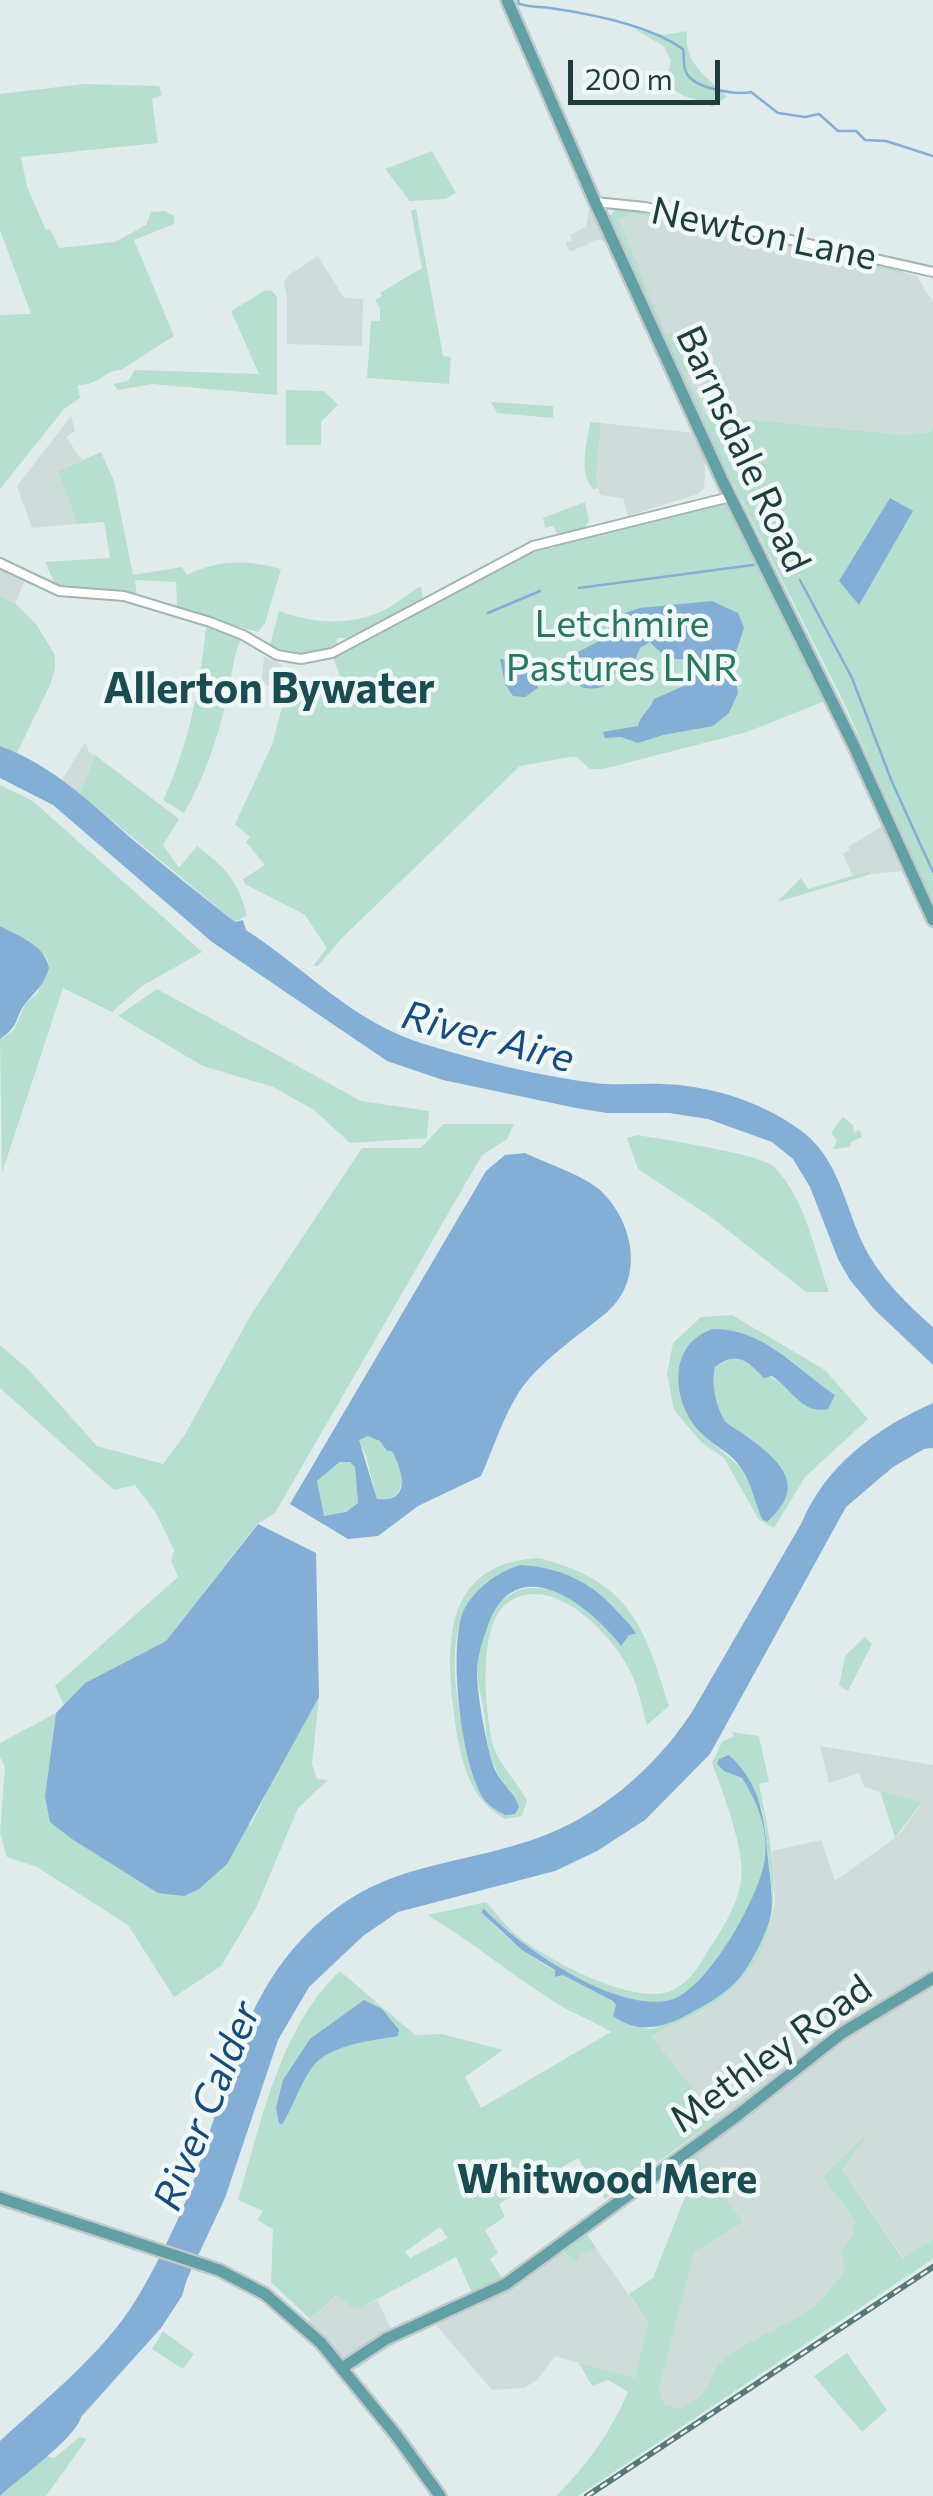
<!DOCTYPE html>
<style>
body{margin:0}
#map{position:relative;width:933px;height:2496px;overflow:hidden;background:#e0eceb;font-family:Commissioner,sans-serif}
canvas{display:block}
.scale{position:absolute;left:568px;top:60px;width:152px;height:45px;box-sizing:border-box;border:5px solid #1f3c3e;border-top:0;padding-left:12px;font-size:30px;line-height:35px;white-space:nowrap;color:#1f3c3e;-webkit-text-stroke:8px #f0f8f7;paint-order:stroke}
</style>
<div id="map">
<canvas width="933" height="2496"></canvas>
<div class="scale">200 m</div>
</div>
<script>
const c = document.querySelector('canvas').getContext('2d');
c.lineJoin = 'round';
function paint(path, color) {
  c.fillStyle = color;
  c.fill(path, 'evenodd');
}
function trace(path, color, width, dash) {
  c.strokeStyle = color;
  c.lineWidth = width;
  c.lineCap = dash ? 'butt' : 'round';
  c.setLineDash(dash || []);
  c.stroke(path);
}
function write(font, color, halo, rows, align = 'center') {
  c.font = font + ' Commissioner,sans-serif';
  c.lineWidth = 9;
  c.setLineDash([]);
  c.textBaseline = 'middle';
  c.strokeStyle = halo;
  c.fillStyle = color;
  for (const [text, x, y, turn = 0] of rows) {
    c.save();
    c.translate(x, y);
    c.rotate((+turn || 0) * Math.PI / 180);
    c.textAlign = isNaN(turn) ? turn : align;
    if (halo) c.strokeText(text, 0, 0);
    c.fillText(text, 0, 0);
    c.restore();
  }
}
paint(new Path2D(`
 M 589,210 L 596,217 L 605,242 L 598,239 L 570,252 L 565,242 L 572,241 L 570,235 L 586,227 Z
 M 633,213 L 730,235 L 737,240 L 754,240 L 917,276 L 933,303 L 933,427 L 929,432 L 905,435 L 706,415 L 685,373 L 701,365 L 686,367 L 672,334 L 666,336 L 618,220 Z
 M 318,256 L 344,298 L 363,299 L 362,346 L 287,344 L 287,297 L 284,282 L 290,274 Z
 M 71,416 L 75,431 L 66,437 L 82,460 L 58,471 L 77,524 L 32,528 L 17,486 Z
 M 601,423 L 696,433 L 706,459 L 704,488 L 698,494 L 628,516 L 623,498 L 600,495 L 596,479 Z
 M 0,568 L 25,581 L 15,603 L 0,596 Z
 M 264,657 L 281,664 L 280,686 L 261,685 Z
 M 85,742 L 89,752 L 95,755 L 80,794 L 62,780 Z
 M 882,826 L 901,871 L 871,874 L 868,871 L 853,876 L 843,854 L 850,850 L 848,847 Z
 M 820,1746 L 933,1765 L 933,2239 L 904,2259 L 842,2170 L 864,2140 L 823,2177 L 855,2221 L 852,2236 L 842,2252 L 845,2268 L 830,2294 L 807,2313 L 722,2361 L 700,2400 L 680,2409 L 664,2404 L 659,2390 L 694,2252 L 742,2221 L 695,2153 L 725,2130 L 650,2036 L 701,2012 L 724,1996 L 768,1931 L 775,1902 L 772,1851 L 821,1840 L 835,1881 L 899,1835 L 921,1804 L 864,1787 L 859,1773 L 829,1783 Z
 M 583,2229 L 648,2323 L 635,2379 L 555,2356 L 537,2380 L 524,2388 L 492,2390 L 437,2326 L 437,2321 L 508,2289 Z
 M 338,2295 L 356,2309 L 377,2300 L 392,2331 L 346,2361 L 340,2359 L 305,2324 Z`), '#cedcda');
paint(new Path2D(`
 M 634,29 L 664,35 L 687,31 C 684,65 706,75 727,97 L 712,107 C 692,94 685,103 666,81 L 671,61 L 664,46 Z
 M 84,84 L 159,86 L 162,95 L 152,99 L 158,143 L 21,157 L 27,187 L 46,230 L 50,229 L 59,248 L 115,242 L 146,225 L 151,212 L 165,211 L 174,216 L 174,224 L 134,240 L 174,336 L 121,370 C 106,369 100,385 78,385 L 80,398 L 64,409 L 0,489 L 0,315 L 31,314 L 0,230 L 0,94 Z
 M 432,151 L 456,193 L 445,199 L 410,201 L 385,169 Z
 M 617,207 L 732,231 L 737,240 L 729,235 L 633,213 L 619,220 L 666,335 L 672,333 L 686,367 L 700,361 L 702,365 L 685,373 L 706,415 L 905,435 L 929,432 L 933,427 L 933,902 L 845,705 L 700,418 L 608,218 Z
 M 416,209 L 443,356 L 451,357 L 449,384 L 367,378 L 371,321 L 380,321 L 380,308 L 375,300 L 382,296 L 380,293 L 422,268 L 411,211 Z
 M 753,236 L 900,268 L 905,274 L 755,240 L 748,242 Z
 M 266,290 L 272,291 L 277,297 L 277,395 L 152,384 L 118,390 L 113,384 L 128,381 L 135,370 L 259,374 L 231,311 Z
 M 286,390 L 324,391 L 338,405 L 321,422 L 321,445 L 286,445 Z
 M 491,402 L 553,406 L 553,418 L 497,413 Z
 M 590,422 L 601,423 L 596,479 L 598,488 L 593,489 C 578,471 587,444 590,422 Z
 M 101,452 L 114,481 L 133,575 L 182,567 L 187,575 C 219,559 249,560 281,569 L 265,623 L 258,632 L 177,609 L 176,582 L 135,580 L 137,596 C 111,586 81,596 55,584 L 45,562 L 110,558 L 104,522 L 77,524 L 58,471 Z
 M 585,502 L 589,521 L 585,528 L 558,535 L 553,526 L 545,528 L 543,518 Z
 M 726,504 L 825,701 L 747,732 L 603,769 L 590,769 L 576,757 L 570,757 L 520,766 L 342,938 L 318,966 L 313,966 L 327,948 L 305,915 L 245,884 L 243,879 L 265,865 L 246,842 L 250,837 L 235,824 L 272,745 L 284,700 L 341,679 L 333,657 L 531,550 L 548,546 L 551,549 L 561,543 Z
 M 421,586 L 423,598 L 420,601 L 350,638 L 337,638 L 337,645 C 316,656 290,656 270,645 L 279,611 C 316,625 362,627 396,603 C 404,598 410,592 421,586 Z
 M 0,596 L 15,603 L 36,624 L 55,655 L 55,669 L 50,685 L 17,753 L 0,746 Z
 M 206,627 L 241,639 C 233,656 232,675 228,693 C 219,735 205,777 184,813 L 163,800 C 189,745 200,687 206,627 Z
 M 95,755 L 179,819 L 163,845 L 179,868 L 197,846 C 227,869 236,878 247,915 L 235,922 L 80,794 Z
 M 0,785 L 33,801 L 202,952 L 142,986 L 112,1012 L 63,988 L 2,1173 L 0,1039 L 14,1030 L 26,1003 L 38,993 L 48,960 L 35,945 L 0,926 Z
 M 869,871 L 871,874 L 777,902 L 801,878 L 808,889 Z
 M 157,989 L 361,1101 L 429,1111 L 427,1138 L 350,1143 L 314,1110 L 273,1087 L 203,1066 L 118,1016 Z
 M 843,1117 L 853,1125 L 854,1132 L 860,1130 L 862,1137 L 851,1142 L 850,1147 L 833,1149 L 837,1140 L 831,1133 Z
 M 443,1124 L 514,1124 L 507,1139 L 482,1155 L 275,1513 L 257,1524 L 166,1641 L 85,1683 L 64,1705 L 55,1686 L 178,1577 L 171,1561 L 174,1550 L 156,1513 L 135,1485 L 114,1490 L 0,1388 L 0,1345 L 28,1369 L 97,1446 L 163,1464 L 184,1436 L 252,1313 L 362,1148 L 421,1148 Z
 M 638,1135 C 661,1139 759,1154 773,1166 C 805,1196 815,1253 829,1292 L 806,1292 L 711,1217 L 638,1169 L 627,1138 Z
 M 732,1315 L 825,1370 L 868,1419 L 805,1477 L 774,1528 L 759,1520 L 724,1458 L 702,1443 L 674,1410 L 667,1374 L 673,1343 L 701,1317 ZM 714,1329 C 727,1331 742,1333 754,1338 C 785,1351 808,1376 835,1395 L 805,1406 L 783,1383 L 757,1371 L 743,1358 L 734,1357 L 715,1367 C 712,1383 714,1408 725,1421 C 730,1426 739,1431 745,1435 C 779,1461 808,1486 767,1522 L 742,1469 L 700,1432 Z
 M 368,1436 L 381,1441 L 387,1451 L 392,1451 C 402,1470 411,1502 377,1499 L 366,1456 L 358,1439 Z
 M 341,1462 L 350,1462 L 355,1467 L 358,1503 L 346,1512 L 323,1516 L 317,1481 Z
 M 539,1558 C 630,1582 643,1623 669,1706 L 647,1725 C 642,1708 639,1689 631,1673 C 613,1634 549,1568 505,1605 C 477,1629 485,1715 494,1748 C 498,1761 519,1786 527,1800 L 522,1816 L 505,1819 C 465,1799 458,1746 453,1705 C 445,1633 449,1563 539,1558 ZM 522,1565 C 578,1571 602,1591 635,1635 L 629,1635 L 620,1645 C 567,1575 488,1556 477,1667 C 476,1684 484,1702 485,1720 C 486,1747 493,1777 516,1795 L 471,1766 C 459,1712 434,1622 488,1583 C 498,1575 511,1571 522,1565 Z
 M 865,1637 L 872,1644 L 848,1691 L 839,1686 L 845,1656 Z
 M 319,1697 L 312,1764 L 317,1779 L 328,1780 L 298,1808 L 256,1908 L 221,1966 L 174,1997 L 128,1925 L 37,1867 L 7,1857 L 0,1833 L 5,1767 L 0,1757 L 0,1743 L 56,1713 L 45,1797 L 251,1825 L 284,1756 Z
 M 732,1732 L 759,1736 L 769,1782 L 759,1784 C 774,1858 793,1938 726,1994 C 704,2013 676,2023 651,2036 L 717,2120 L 605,2199 L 578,2158 L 499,2204 L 505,2217 L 485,2230 L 498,2253 L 490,2259 L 502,2278 L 473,2295 L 456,2257 L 356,2310 L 337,2295 L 310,2319 L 271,2282 L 273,2229 L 257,2220 L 263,2211 L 238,2200 C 262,2121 279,2029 340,1971 L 415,2035 L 442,2034 L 503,2050 L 465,2077 L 481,2108 L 611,2032 C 594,2021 574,2014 556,2003 C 512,1975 472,1942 428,1915 L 486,1902 C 496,1913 506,1927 518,1936 C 547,1960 637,2008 673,1990 C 690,1982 698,1967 708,1951 C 722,1930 736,1907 741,1882 C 746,1851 723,1793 712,1763 L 722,1742 L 734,1736 ZM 731,1756 L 763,1811 L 772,1892 L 767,1927 L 742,1975 L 730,1987 L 675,2021 L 651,2029 L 642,2028 L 616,2009 L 616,2004 L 602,1992 L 563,1975 L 556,1977 L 555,1971 C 537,1961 487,1926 483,1908 C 519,1946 615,2013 670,2000 C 706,1991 763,1893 765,1857 C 767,1828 758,1801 742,1778 L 729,1773 ZM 440,2227 L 448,2238 L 410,2258 L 405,2252 Z
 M 880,1791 L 921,1803 L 895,1838 Z
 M 869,2133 L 842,2170 L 903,2259 L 933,2239 L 933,2259 L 578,2496 L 556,2496 C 588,2464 610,2433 628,2392 L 608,2380 L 592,2386 L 579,2363 L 635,2378 L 648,2323 L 629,2294 L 653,2278 L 696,2169 L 687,2157 L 695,2153 L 743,2222 L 694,2252 L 659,2390 L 664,2404 L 680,2409 C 719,2392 704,2374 726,2358 C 773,2323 813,2325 845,2268 L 841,2252 L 852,2236 L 855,2221 L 823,2177 Z
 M 583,2229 L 596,2248 L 580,2254 L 576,2262 L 559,2248 Z
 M 163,2331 L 194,2354 L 183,2369 L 152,2349 Z
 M 847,2353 L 887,2410 L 862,2432 L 814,2376 Z
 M 80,2437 L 87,2439 L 46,2496 L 0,2496 L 30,2467 L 47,2456 L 54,2458 Z`), '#b7dfcf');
paint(new Path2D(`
 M 890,498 L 913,511 L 859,605 L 839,581 Z
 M 712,601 L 738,613 L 744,628 L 733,661 L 738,693 L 729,713 L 713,726 L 663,735 L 638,743 L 621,737 L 605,738 L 603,732 L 638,726 C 641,714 650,710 654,699 L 686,685 L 692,658 C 672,662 664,657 650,642 L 640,648 L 628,677 L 619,668 C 609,685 601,692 581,687 C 572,674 572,667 578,652 L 607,637 L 610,618 L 640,608 Z
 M 500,659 C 520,661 537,665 538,688 L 525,697 L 513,696 L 505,684 Z
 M 0,746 C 52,765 91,803 132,839 C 166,867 200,895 235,922 L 243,920 L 246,930 C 309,971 351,1021 424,1044 C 479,1061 538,1076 595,1083 C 617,1086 640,1083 663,1084 C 712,1086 759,1101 799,1129 C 839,1157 844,1205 864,1246 C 880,1278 907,1304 933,1327 L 933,1365 L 874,1309 L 850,1280 L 838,1259 L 810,1187 L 793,1159 L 772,1142 L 708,1119 L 669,1113 L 607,1113 L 576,1108 L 443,1080 L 387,1061 L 212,942 L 53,805 L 0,778 Z
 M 0,926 C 20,937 44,944 49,968 C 43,987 36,990 25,1004 C 13,1021 21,1024 0,1039 Z
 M 525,1153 C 546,1163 585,1176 601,1191 C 635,1224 645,1281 605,1314 C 580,1334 537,1364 519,1392 C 503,1417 493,1449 481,1476 L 418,1506 L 378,1536 L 348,1539 L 290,1504 L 486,1171 L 505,1155 ZM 368,1436 L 380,1441 L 387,1451 L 392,1451 C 402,1470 413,1503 377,1499 L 359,1440 ZM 340,1462 L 350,1462 L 355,1467 L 358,1503 L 346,1512 L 324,1516 L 317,1481 Z
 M 714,1329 C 764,1329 797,1369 835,1395 L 828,1409 C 802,1415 791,1388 772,1376 L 764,1378 C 747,1361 738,1350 715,1367 C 711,1384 716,1407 725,1421 C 729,1426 740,1431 745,1435 C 780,1461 809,1485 767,1522 L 762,1519 C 755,1503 751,1482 741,1468 C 731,1452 712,1445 700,1432 C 671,1402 667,1342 714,1329 Z
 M 933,1403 L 933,1448 L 924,1449 L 893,1467 L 846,1507 L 710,1754 L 645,1820 L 597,1851 L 555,1871 L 398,1912 L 363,1936 L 309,1987 L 278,2040 L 225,2198 L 187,2279 L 182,2296 L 161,2328 L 81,2417 C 76,2438 19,2478 0,2496 L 0,2441 C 43,2401 94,2361 128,2312 C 147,2284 164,2249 178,2219 C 221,2125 229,2015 303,1938 C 375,1863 439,1870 529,1841 C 595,1820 654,1770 692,1712 L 801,1524 C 826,1465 875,1429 933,1403 Z
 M 258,1524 L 316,1553 L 319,1697 L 227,1864 L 199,1889 L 184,1896 L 158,1893 L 72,1839 L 50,1822 L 45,1797 L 56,1713 L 85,1683 L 166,1641 Z
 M 522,1565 C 560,1568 590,1581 615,1609 C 623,1618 631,1624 636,1634 L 629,1635 L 621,1646 C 588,1603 514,1547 487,1628 C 482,1642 477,1658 477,1673 C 477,1694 487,1751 495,1770 C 502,1785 515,1792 519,1807 L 515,1814 L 505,1815 C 498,1811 492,1808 486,1802 C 461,1770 448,1650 463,1612 C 473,1590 499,1570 522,1565 Z
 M 729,1755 C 767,1790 764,1830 770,1875 C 771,1889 773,1900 771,1914 C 767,1933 753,1960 741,1976 C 726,1995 705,2005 685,2016 C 661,2029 636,2033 613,2016 L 616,2005 L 613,2001 L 563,1975 L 555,1977 L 555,1970 L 522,1950 L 482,1913 L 483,1908 C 519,1946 615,2013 670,2000 C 707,1991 762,1893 765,1857 C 768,1829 757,1801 742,1778 L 724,1771 L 717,1764 L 719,1759 Z
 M 364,2000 L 382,2009 L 399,2030 L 398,2036 C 371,2041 328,2044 311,2069 C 299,2086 293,2107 282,2125 L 279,2123 L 276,2108 L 283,2080 L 310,2039 Z`), '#83aed6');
trace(new Path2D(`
 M 518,0 L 519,4 C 530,7 540,7 550,8 C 592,14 649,25 683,49 C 685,57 682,67 687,74 C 696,89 736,95 751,92 L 778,113 L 805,117 L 819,114 L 838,131 L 856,131 L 865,140 L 886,141 L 933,156
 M 800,580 L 852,678 L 892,782 L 933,872
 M 579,588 L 753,565
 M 488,613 L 540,591`), '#83aed6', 2.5);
const minor = new Path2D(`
 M 595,202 L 645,207 L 933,272
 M 0,563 L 59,591 L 124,596 L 210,622 L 243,635 L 277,655 L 301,659 L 332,653 L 533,546 L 730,497`);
const major = new Path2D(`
 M 507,0 L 595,202 L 722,480 L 852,742 L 933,920
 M 0,2198 L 219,2270 L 265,2294 L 321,2343 L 396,2435 L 440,2496
 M 342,2368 L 386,2339 L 506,2284 L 738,2115 L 842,2033 L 933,1978`);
trace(minor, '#a2b4b4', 12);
trace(major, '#c0c8c9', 16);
trace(minor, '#fff', 8);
trace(major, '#61a1a5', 11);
const rail = new Path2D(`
 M 587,2496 L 933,2267`);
trace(rail, '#597879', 6);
trace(rail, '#f0f8f7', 2.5, [8]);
write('38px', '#1f3c3e', '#f0f8f7', [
 ["Newton Lane",764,234,12],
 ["Barnsdale Road",743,449,65],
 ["Methley Road",771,2054,-36]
]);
write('38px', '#267860', '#f0f8f7', [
 ["Letchmire",622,624],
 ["Pastures LNR",622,668]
]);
write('italic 40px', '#154b7e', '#f0f8f7', [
 ["River Aire",488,1037,15],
 ["River Calder",207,2106,-68]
]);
write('bold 40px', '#1a4d51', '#f0f8f7', [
 ["Whitwood Mere",607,2180]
]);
write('bold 42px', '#1a4d51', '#f0f8f7', [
 ["Allerton Bywater",269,689]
]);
</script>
